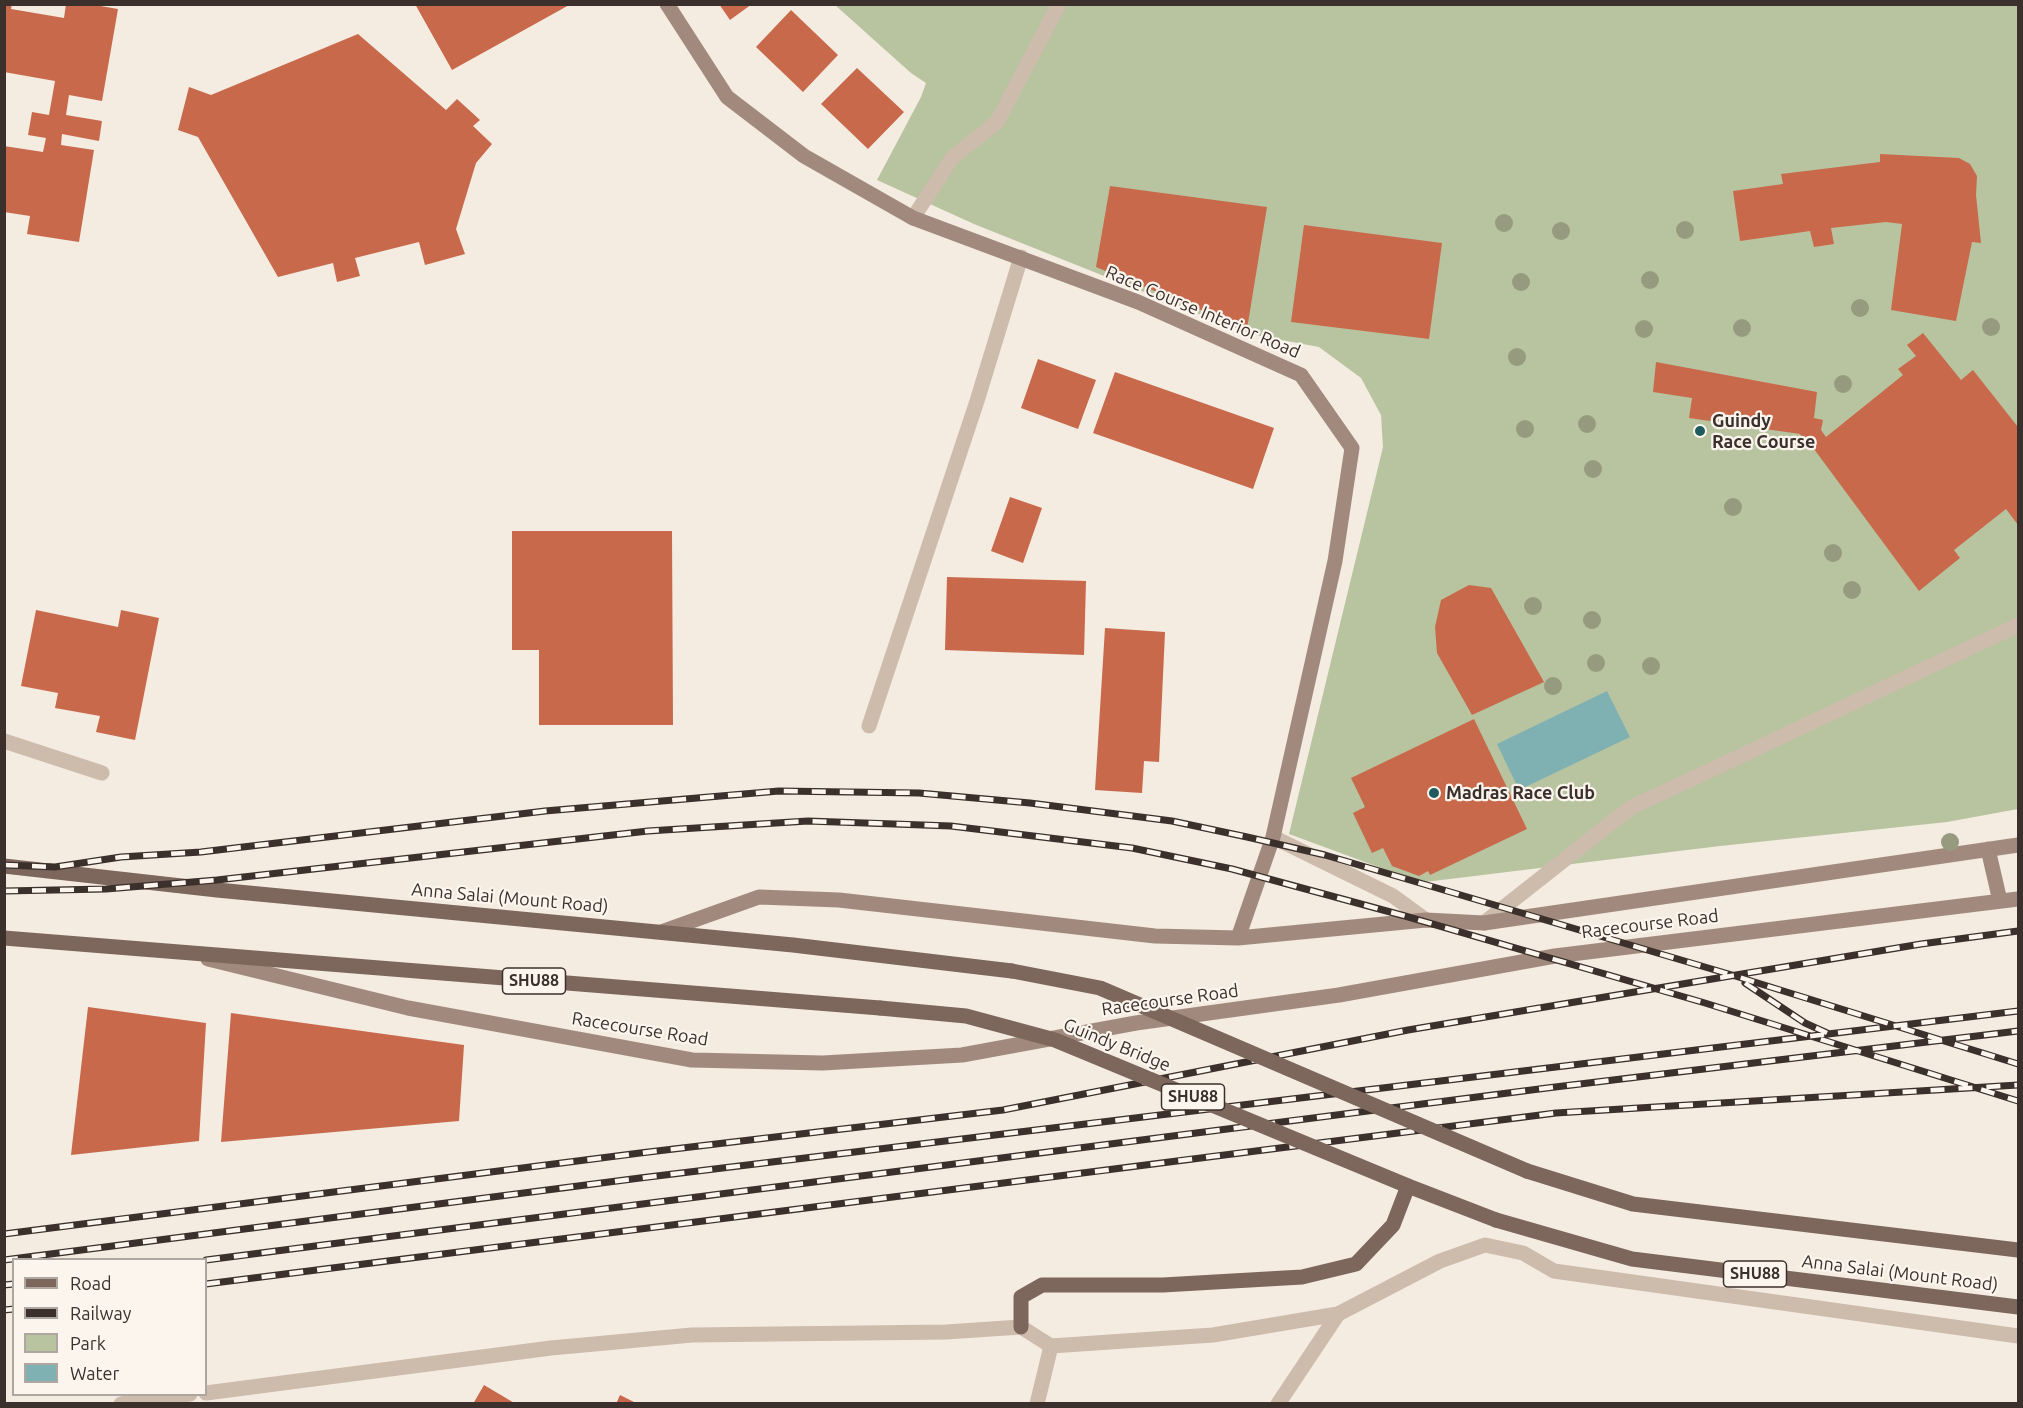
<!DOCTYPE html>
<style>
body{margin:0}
#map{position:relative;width:2023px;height:1408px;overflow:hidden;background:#f4ebe1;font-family:Ubuntu,sans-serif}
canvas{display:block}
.frame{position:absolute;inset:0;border:6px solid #3b302b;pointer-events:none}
.legend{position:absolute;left:12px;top:1258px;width:195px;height:138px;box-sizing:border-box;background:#fbf5ee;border:2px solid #aea6a0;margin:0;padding:8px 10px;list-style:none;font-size:18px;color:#3b302b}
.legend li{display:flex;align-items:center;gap:12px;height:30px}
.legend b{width:30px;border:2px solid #aea6a0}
</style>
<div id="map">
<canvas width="2023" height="1408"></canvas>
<div class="frame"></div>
<ul class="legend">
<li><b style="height:8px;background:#7d675c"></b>Road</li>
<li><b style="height:8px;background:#3b302b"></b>Railway</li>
<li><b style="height:16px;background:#b8c4a0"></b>Park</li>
<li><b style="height:16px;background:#7fb0b2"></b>Water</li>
</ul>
</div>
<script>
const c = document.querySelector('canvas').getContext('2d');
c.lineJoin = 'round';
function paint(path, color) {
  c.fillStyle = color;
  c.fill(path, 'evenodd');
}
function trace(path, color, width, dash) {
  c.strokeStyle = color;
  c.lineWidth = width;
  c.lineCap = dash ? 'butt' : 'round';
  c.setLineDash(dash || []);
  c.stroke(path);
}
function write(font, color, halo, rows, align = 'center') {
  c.font = font + ' Ubuntu,sans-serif';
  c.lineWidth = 4.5;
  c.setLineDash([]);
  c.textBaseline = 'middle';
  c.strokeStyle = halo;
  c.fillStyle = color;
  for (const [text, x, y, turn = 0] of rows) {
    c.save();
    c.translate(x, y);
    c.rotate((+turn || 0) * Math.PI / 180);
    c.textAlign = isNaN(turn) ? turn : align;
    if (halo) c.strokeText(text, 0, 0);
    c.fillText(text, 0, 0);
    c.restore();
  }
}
paint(new Path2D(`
 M 835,5 L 2018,5 L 2018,809 L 1947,822 L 1720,846 L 1425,882 L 1392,872 L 1289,834 L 1383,447 L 1381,415 L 1361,378 L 1319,347 L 1260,336 L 1229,326 L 974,224 L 877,180 L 921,97 L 926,83 L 911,73 Z`), '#b8c4a0');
paint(new Path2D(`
 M 1607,691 L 1630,737 L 1519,790 L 1497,744 Z`), '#7fb0b2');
paint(new Path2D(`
 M 4,4 L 12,4 L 11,9 L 64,18 L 66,4 L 89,4 L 118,9 L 102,101 L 69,95 L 66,115 L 102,121 L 99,141 L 62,134 L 61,145 L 94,150 L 79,242 L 27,234 L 30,216 L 4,212 L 4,146 L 43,152 L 46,138 L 28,135 L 32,112 L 49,115 L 55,81 L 4,72 Z
 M 415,4 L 571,4 L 452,70 Z
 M 719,4 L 752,4 L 730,20 Z
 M 791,10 L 838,55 L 803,92 L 756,47 Z
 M 358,34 L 446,110 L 457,99 L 480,120 L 473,126 L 492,144 L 476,163 L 456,229 L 465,254 L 425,265 L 419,242 L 355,258 L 360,276 L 337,282 L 333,263 L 278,277 L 198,137 L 178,130 L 189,87 L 211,95 Z
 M 857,68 L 904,112 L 868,149 L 821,104 Z
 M 1880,154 L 1959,158 L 1970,164 L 1977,176 L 1976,195 L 1981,243 L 1972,242 L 1956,321 L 1891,310 L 1902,224 L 1886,222 L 1831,228 L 1834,244 L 1814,247 L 1810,231 L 1740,241 L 1733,191 L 1783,184 L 1781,174 L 1880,162 Z
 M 1110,186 L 1267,207 L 1247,329 L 1096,267 Z
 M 1304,225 L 1442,243 L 1429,339 L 1291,322 Z
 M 1923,333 L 1961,380 L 1973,370 L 2018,427 L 2018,525 L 2006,509 L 1954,550 L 1960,558 L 1919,591 L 1814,449 L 1804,443 L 1800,434 L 1689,418 L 1692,398 L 1653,392 L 1656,362 L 1817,392 L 1814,418 L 1823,420 L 1821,430 L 1826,437 L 1903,375 L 1898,369 L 1916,356 L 1907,345 Z
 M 1038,359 L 1096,380 L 1078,429 L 1021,408 Z
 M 1115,372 L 1274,428 L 1253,489 L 1093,433 Z
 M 1010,497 L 1042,508 L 1023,563 L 991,551 Z
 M 512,531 L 672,531 L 673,725 L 539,725 L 539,650 L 512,650 Z
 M 947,577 L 1086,581 L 1084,655 L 945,650 Z
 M 1469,585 L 1491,588 L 1544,682 L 1472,715 L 1437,653 L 1435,627 L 1441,600 Z
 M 36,610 L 118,627 L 121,610 L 159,618 L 135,740 L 96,732 L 100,716 L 55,708 L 58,693 L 21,686 Z
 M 1105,628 L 1165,632 L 1159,762 L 1144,761 L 1142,793 L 1095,790 Z
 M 1474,719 L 1527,829 L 1430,875 L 1428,871 L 1419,876 L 1392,866 L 1383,848 L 1372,853 L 1353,813 L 1365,807 L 1351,778 Z
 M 88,1007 L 206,1023 L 199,1141 L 71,1155 Z
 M 231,1013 L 464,1045 L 459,1121 L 221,1142 Z
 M 484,1385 L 516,1404 L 473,1404 Z
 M 620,1395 L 638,1404 L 616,1404 Z`), '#c8694b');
trace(new Path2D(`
 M 913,218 L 952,158 L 997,122 L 1059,4
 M 4,741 L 102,773
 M 1273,837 L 1393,896 L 1426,920
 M 1037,1404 L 1051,1346
 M 1278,1404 L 1338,1314`), '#cdbbac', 15);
trace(new Path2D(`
 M 869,726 L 977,401 L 1021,257
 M 1484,923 L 1630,808 L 2018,625
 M 206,1393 L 551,1348 L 692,1335 L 946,1332 L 1021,1327 L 1051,1346 L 1213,1335 L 1338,1314 L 1440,1261 L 1485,1245 L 1523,1253 L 1554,1271 L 2018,1336
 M 121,1404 L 190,1394`), '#cdbbac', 15);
trace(new Path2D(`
 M 667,4 L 727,97 L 804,156 L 913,218 L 1138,302 L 1301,375 L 1352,448 L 1335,561 L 1273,837 L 1238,938
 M 1988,849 L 2000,901
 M 661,932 L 759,897 L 839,900 L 1155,936 L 1238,938 L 1426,920 L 1484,923 L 2018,845
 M 208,959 L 408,1008 L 692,1060 L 823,1063 L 962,1055 L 1136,1023 L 1339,995 L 1555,956 L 2018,899`), '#a18a7d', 15);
trace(new Path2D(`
 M 4,866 L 217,890 L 793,945 L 1012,971
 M 4,938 L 880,1008
 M 1527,1171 L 1633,1204 L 2018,1250
 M 1496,1220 L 1632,1259 L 2018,1307
 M 1021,1327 L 1021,1297 L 1042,1285 L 1163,1285 L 1302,1277 L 1356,1264 L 1393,1225 L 1408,1186`), '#7d675c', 15);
const rail = new Path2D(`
 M 4,865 L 55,867 L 121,857 L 201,852 L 545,811 L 779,791 L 919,793 L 1030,803 L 1172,821 L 1247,837 L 1325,855 L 1732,975 L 2018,1064
 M 4,891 L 106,889 L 217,880 L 648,831 L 808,821 L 951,826 L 1132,848 L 1232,869 L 1405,916 L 1705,1003 L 2018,1101
 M 1745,983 L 1805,1023 L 1827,1033
 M 4,1234 L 640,1153 L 1003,1110 L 1408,1030 L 1921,944 L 2018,931
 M 4,1260 L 640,1178 L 2018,1011
 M 206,1260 L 1547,1088 L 2018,1031
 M 206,1284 L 1556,1113 L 2018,1085
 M 4,1285 L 14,1284
 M 4,1310 L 14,1309`);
trace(rail, '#3b302b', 7);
trace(rail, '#fbf5ee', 4.5, [14]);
trace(new Path2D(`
 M 1012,971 L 1100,988 L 1527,1171
 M 880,1008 L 966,1016 L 1055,1040 L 1408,1186 L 1496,1220`), '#7d675c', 15);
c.fillStyle = '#969b7f';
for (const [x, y] of [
 [1504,223],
 [1685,230],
 [1561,231],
 [1650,280],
 [1521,282],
 [1860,308],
 [1991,327],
 [1742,328],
 [1644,329],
 [1517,357],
 [1843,384],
 [1587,424],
 [1525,429],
 [1593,469],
 [1733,507],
 [1833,553],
 [1852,590],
 [1533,606],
 [1592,620],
 [1596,663],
 [1651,666],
 [1553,686],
 [1950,842]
]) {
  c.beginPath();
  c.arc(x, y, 9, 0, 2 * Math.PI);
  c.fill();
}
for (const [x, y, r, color] of [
 [1700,431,6,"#1f5a5e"],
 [1434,793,6,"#1f5a5e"]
]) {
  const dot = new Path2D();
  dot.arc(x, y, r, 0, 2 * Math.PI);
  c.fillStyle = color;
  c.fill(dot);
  trace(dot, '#fbf5ee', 2);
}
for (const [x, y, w] of [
 [534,981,63],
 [1193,1097,63],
 [1755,1274,63]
]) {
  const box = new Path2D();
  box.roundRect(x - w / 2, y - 13, w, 26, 4.5);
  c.fillStyle = '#fbf5ee';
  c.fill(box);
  trace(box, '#3b302b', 1.5);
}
write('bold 16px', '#3b302b', null, [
 ["SHU88",534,981],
 ["SHU88",1193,1097],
 ["SHU88",1755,1274]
]);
write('18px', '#3b302b', '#fbf5ee', [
 ["Race Course Interior Road",1203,312,23],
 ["Anna Salai (Mount Road)",510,898,5],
 ["Racecourse Road",1650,924,-7],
 ["Racecourse Road",1170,1000,-8],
 ["Racecourse Road",640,1029,9],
 ["Guindy Bridge",1117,1045,22],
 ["Anna Salai (Mount Road)",1900,1273,7]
]);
write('bold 18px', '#3b302b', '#fbf5ee', [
 ["Guindy",1712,421],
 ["Race Course",1712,442],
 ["Madras Race Club",1446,793]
], 'left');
</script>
